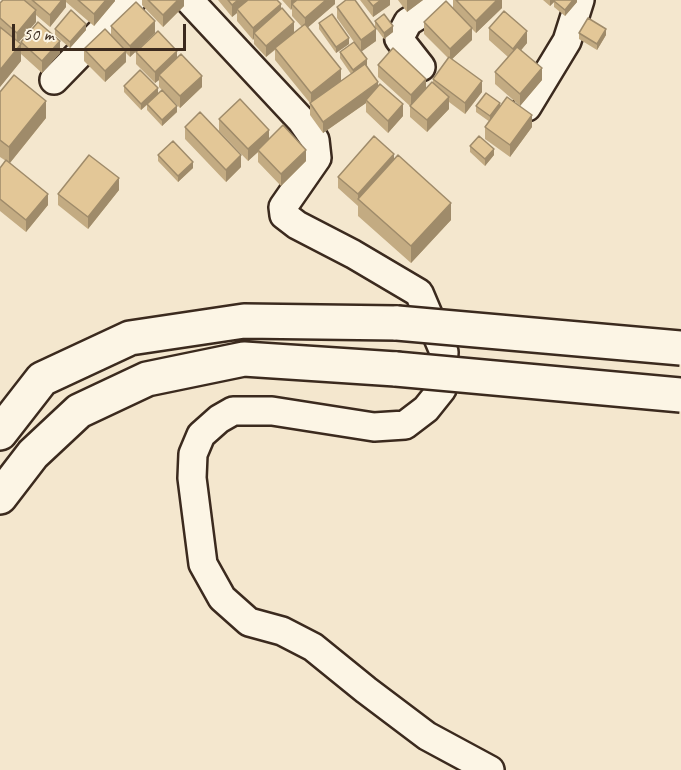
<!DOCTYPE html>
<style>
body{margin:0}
#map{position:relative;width:681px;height:770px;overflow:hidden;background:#f4e7ce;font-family:Caveat,sans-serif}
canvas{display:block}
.scale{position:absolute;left:12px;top:24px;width:174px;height:27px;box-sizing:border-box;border:3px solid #3b2a1e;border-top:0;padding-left:8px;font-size:18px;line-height:21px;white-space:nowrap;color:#3b2a1e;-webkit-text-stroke:4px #fcf5e5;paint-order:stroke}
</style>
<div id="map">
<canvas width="681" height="770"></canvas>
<div class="scale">50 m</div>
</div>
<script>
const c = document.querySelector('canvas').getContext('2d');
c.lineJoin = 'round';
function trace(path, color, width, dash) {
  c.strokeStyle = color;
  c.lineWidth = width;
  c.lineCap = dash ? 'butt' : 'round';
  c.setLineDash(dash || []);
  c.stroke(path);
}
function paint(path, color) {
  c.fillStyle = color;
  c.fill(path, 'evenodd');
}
const street = new Path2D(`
 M 189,0 L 301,120 L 315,140 L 317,158 L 283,207 L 284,215 L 297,225 L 353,254 L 419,293 L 444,352 L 442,389 L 426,409 L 405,425 L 374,427 L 272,411 L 233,411 L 219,419 L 201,435 L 193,454 L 192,478 L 203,564 L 222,598 L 249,622 L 282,631 L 313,647 L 366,690 L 427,736 L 490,770
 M 421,67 L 399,39 L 408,22 L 443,0
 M 54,80 L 132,0
 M 527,107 L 567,41 L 580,0`);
const highway = new Path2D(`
 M 0,433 L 42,379 L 130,338 L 244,321 L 397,323
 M 0,497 L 33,454 L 79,411 L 147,379 L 244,359 L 396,369`);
trace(street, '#3b2a1e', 32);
trace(highway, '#3b2a1e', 38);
trace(street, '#fcf5e5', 27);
trace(highway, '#fcf5e5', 33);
const highwayBridge = new Path2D(`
 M 397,323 L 681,348
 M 396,369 L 681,395`);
trace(highwayBridge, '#3b2a1e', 38, []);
trace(highwayBridge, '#fcf5e5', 33);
paint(new Path2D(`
 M 3,0 L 115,0 L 115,1 L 94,26 L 66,2 L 66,7 L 50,27 L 36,15 L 36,22 L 19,42 L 21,43 L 60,53 L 42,73 L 21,54 L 21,61 L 0,87 L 0,3 Z
 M 142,0 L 184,0 L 184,6 L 163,27 L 142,5 Z
 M 218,0 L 277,0 L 281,10 L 294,33 L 302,27 L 292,16 L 292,8 L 291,10 L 282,0 L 335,0 L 335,4 L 307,28 L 341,81 L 351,74 L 340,58 L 340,52 L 354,42 L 337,18 L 337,7 L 376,41 L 361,51 L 367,66 L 378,87 L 403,116 L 388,133 L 366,112 L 366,103 L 323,133 L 310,115 L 310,103 L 275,60 L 275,50 L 266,57 L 254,44 L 254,38 L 253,40 L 237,21 L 237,13 L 232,17 Z
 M 360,0 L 390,0 L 390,5 L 373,17 Z
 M 398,0 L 423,0 L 407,12 Z
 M 453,0 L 502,0 L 502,8 L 476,33 L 472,29 L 472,40 L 452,59 L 482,92 L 465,114 L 449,102 L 449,109 L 427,132 L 410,117 L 410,106 L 378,77 L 378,65 L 426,88 L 433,82 L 433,79 L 448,58 L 424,34 L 424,22 L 453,8 Z
 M 543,0 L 577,0 L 577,2 L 565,16 L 554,7 L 554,2 L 550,6 Z
 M 375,21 L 393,32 L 384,39 L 375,27 Z
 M 319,23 L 349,44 L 336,53 L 319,29 Z
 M 111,26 L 155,33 L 130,57 L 126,53 L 126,62 L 105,82 L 84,61 L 84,49 L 111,35 Z
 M 489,28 L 527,43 L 521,50 L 542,80 L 520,106 L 495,84 L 495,72 L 508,57 L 489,40 Z
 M 55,29 L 86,30 L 70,48 L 55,35 Z
 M 579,33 L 606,35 L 597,50 L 579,39 Z
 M 136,52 L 177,58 L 202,87 L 180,108 L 159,87 L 159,80 L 155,83 L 136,64 Z
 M 124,86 L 158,93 L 177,112 L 162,126 L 147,110 L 147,105 L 141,110 L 124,92 Z
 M 0,92 L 46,118 L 10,163 L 48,205 L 26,232 L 0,211 L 0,168 L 6,161 L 0,157 Z
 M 476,106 L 500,108 L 532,127 L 510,157 L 485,139 L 485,127 L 490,122 L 476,112 Z
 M 219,119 L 269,139 L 306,161 L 281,186 L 258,162 L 258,152 L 248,161 L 219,131 Z
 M 185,127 L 241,167 L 226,182 L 185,139 Z
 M 470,146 L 494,155 L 485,166 L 470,152 Z
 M 158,155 L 193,168 L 178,182 L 158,161 Z
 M 394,159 L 451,220 L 411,263 L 358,216 L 358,206 L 338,188 L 338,177 Z
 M 119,190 L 88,229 L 58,205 L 58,194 Z`), '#c3ab82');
paint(new Path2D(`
 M 62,0 L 66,0 L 66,7 L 50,27 L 50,15 Z
 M 106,0 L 115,0 L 115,1 L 94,26 L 94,14 Z
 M 178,0 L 184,0 L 184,6 L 163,27 L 163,15 Z
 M 238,0 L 252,0 L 237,9 L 237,13 L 232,17 L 232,5 Z
 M 291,0 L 301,0 L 292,4 L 292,8 L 291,10 Z
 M 326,0 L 335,0 L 335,4 L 305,30 L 305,18 Z
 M 381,0 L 390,0 L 390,5 L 373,17 L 373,6 Z
 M 407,0 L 423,0 L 407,12 Z
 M 497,0 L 502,0 L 502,8 L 476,33 L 476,21 Z
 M 550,0 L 556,0 L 550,6 Z
 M 573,0 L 577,0 L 577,2 L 565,16 L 565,10 Z
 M 281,4 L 281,16 L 254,33 L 254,38 L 253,40 L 253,28 Z
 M 36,10 L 36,22 L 17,44 L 17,33 Z
 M 155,21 L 155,33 L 130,57 L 130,46 Z
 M 294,22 L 294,33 L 266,57 L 266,46 Z
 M 86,24 L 86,30 L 70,48 L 70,42 Z
 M 393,26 L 393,32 L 384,39 L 384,33 Z
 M 472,28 L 472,40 L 450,61 L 450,49 Z
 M 376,29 L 376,41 L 361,52 L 361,40 Z
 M 606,29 L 606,35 L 597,50 L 597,44 Z
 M 527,31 L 527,43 L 513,60 L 513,49 Z
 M 349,38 L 349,44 L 336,53 L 336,47 Z
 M 60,41 L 60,53 L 42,73 L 42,61 Z
 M 21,44 L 21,61 L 0,87 L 0,70 Z
 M 126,51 L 126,62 L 105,82 L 105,71 Z
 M 177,51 L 177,63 L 159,75 L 159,80 L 155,83 L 155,72 Z
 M 367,59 L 367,66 L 353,76 L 353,70 Z
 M 542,68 L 542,80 L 520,106 L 520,94 Z
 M 341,69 L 341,81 L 311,105 L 311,93 Z
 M 202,76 L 202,87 L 180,108 L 180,96 Z
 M 426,79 L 426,91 L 411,107 L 411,95 Z
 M 482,81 L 482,92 L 465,114 L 465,103 Z
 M 378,82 L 378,94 L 366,100 L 366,103 L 323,133 L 323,122 Z
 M 158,88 L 158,94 L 141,110 L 141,104 Z
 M 449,97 L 449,109 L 427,132 L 427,120 Z
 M 46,101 L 46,118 L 9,164 L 9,147 Z
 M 500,103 L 500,109 L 490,122 L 490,116 Z
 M 403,104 L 403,116 L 388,133 L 388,121 Z
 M 177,106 L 177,112 L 162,126 L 162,120 Z
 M 532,115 L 532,127 L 510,157 L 510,145 Z
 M 269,130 L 269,141 L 258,150 L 258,152 L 248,161 L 248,149 Z
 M 494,149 L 494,155 L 485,166 L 485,159 Z
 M 306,150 L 306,161 L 281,186 L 281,174 Z
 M 394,154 L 394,166 L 358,199 L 358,206 L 358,194 Z
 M 241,155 L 241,167 L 226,182 L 226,170 Z
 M 193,162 L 193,168 L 178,182 L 178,176 Z
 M 119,178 L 119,190 L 88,229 L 88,217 Z
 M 48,194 L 48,205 L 26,232 L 26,220 Z
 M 451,203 L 451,220 L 411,263 L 411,246 Z`), '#9f8b6a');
const building = new Path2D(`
 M 3,0 L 24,0 L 36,10 L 17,33 L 0,18 L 0,3 Z
 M 32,0 L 62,0 L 50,15 Z
 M 78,0 L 106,0 L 94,14 Z
 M 148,0 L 178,0 L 163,15 Z
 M 228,0 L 238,0 L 232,5 Z
 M 248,0 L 277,0 L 281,4 L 253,28 L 237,9 Z
 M 297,0 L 326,0 L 305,18 L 292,4 Z
 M 346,0 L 355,0 L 376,29 L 361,40 L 337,7 Z
 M 368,0 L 381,0 L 373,6 Z
 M 456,0 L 497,0 L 476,21 Z
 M 555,0 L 573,0 L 565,10 L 554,1 Z
 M 446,1 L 472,28 L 450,49 L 424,22 Z
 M 136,2 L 155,21 L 130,46 L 111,26 Z
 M 282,8 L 294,22 L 266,46 L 254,33 Z
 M 71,10 L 86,24 L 70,42 L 55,29 Z
 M 504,11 L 527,31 L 513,49 L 489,28 Z
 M 332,14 L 349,38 L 336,47 L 319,23 Z
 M 384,14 L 393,26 L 384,33 L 375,21 Z
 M 588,18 L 606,29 L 597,44 L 579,33 Z
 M 38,22 L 60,41 L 42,61 L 21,42 Z
 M 305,24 L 341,69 L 311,93 L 275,48 Z
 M 0,27 L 21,44 L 0,70 Z
 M 105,29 L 126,51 L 105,71 L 84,49 Z
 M 158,31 L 177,51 L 155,72 L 136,52 Z
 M 354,42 L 367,59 L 353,70 L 340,52 Z
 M 517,47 L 542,68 L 520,94 L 495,72 Z
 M 393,48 L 426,79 L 411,95 L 378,65 Z
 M 181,54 L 202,76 L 180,96 L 159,75 Z
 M 449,57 L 482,81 L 465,103 L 433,79 Z
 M 365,64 L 378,82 L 323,122 L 310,103 Z
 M 140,70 L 158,88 L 141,104 L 124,86 Z
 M 14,75 L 46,101 L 9,147 L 0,140 L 0,92 Z
 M 432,82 L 449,97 L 427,120 L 410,106 Z
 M 380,84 L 403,104 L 388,121 L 366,100 Z
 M 162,90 L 177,106 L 162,120 L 147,104 Z
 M 486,93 L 500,103 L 490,116 L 476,106 Z
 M 507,97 L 532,115 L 510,145 L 485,127 Z
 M 240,99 L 269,130 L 248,149 L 219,119 Z
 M 200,112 L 241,155 L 226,170 L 185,127 Z
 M 283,125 L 306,150 L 281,174 L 258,150 Z
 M 374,136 L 394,154 L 358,194 L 338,177 Z
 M 479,136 L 494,149 L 485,159 L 470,146 Z
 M 173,141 L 193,162 L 178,176 L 158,155 Z
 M 89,155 L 119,178 L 88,217 L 58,194 Z
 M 398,155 L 451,203 L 411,246 L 358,199 Z
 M 6,160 L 48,194 L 26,220 L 0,199 L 0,168 Z`);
paint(building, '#e3c797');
trace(building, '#9f8b6a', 1.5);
</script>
